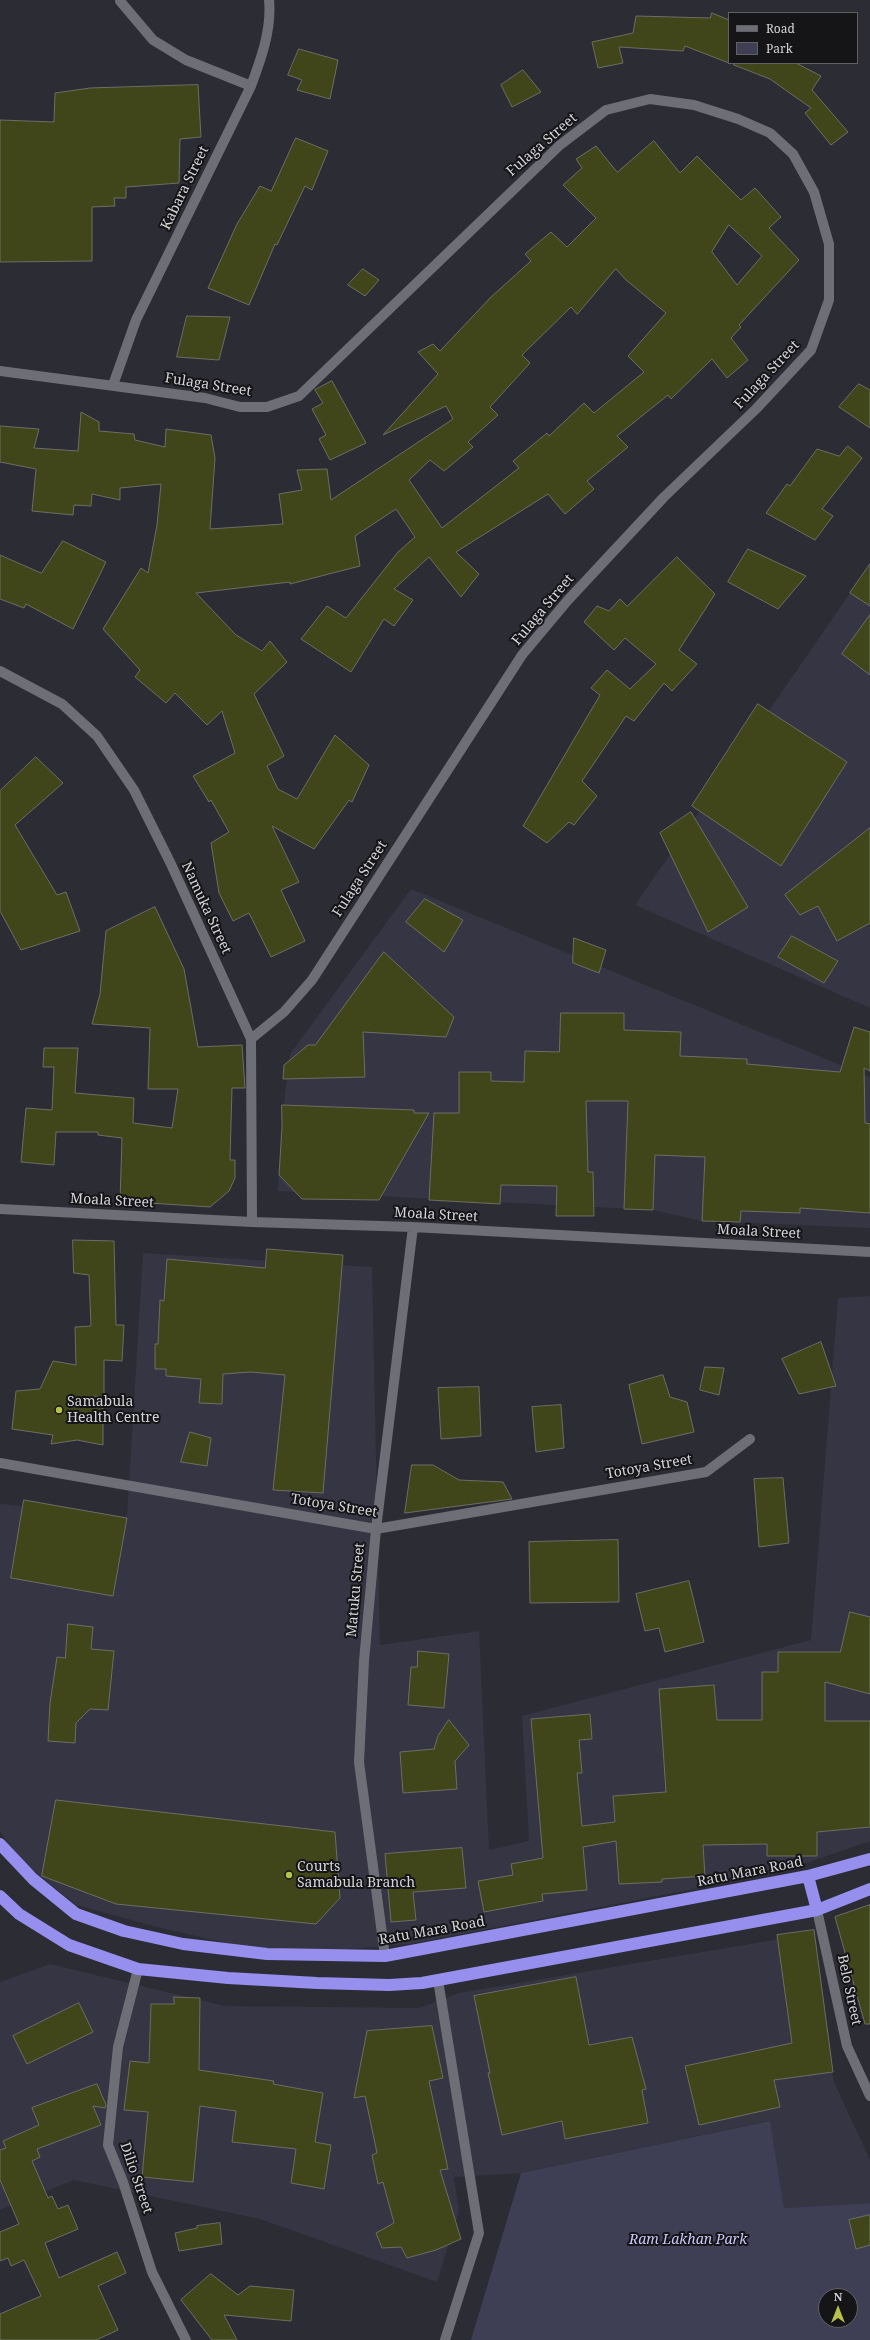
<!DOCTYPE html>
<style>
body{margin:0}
#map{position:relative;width:870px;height:2340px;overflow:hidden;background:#2c2c34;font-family:"Noto Serif",serif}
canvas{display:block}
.legend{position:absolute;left:728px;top:12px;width:130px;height:52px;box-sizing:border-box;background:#151518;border:1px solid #616165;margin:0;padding:5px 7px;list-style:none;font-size:12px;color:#d4d4d9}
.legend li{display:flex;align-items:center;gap:8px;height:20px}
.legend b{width:20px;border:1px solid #616165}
.north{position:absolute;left:818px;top:2288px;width:40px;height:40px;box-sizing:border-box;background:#151518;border:1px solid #616165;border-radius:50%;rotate:0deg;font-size:11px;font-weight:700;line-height:16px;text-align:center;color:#d4d4d9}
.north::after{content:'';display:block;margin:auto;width:14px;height:18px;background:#b6c149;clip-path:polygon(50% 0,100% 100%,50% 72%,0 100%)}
</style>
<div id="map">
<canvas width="870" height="2340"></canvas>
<ul class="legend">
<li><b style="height:5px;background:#6e6e77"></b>Road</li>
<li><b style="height:11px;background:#3e3e54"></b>Park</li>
</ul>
<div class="north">N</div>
</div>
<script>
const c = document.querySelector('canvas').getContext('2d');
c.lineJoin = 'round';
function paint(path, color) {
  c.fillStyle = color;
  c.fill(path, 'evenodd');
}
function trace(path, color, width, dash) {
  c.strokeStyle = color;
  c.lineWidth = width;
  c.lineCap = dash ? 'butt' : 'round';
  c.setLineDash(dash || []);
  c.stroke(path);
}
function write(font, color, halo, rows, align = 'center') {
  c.font = font + ' "Noto Serif",serif';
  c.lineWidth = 4;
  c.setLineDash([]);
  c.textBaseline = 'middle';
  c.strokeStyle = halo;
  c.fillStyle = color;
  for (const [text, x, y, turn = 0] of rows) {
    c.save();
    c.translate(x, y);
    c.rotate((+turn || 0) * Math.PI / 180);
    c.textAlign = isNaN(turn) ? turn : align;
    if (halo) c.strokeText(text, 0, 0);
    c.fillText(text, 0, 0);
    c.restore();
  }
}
paint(new Path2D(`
 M 870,564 L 870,1008 L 635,905 Z
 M 411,889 L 870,1077 L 870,1228 L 702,1221 L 653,1210 L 278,1191 L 281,1128 L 290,1054 Z
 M 143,1253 L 372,1267 L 380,1645 L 479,1631 L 489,1850 L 529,1841 L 522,1716 L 811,1640 L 838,1298 L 870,1296 L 870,1841 L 777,1873 L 410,1944 L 278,1955 L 161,1928 L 76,1905 L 22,1861 L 0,1832 L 0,1504 L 127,1517 Z
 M 803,1935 L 834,2082 L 870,2160 L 870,2203 L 784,2208 L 769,2121 L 521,2173 L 454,2177 L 459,2211 L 437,2282 L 260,2219 L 74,2180 L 0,2210 L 0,1982 L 50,1964 L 225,2006 L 419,2008 L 459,1993 Z`), '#353543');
paint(new Path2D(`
 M 770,2121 L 784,2208 L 870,2203 L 870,2340 L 471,2340 L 521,2173 ZM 826,2296 L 850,2296 L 850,2320 L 826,2320 Z`), '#3e3e54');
const building = new Path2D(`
 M 712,13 L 729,20 L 729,63 L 685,46 L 683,51 L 619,47 L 623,63 L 598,68 L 592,42 L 633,33 L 636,16 L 710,18 Z
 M 299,49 L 338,60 L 330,99 L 297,90 L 302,80 L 288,75 Z
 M 734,63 L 796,63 L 821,76 L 812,90 L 848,132 L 831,145 L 805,113 L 811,108 L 770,79 L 734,65 Z
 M 523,70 L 541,92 L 512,107 L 501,85 Z
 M 198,85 L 201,137 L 180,139 L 179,183 L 126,187 L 126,198 L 114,198 L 115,206 L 92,207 L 92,261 L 0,262 L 0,120 L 54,122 L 55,93 L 90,88 Z
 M 296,138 L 328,151 L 312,190 L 305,186 L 277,245 L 275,244 L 249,305 L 208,288 L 237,224 L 260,186 L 271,191 Z
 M 654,141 L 680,173 L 697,156 L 741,200 L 755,188 L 781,217 L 769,228 L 799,260 L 739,325 L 741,327 L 731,338 L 748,360 L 727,378 L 712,359 L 671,399 L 668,395 L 617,436 L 628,447 L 587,481 L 594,489 L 565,514 L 548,494 L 456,552 L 479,574 L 461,597 L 429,557 L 394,589 L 413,600 L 394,626 L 384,619 L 351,672 L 301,639 L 327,606 L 346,618 L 398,552 L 415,537 L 396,509 L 355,536 L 360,566 L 290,584 L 290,582 L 196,593 L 236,635 L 262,651 L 270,641 L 287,662 L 254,694 L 284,756 L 267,766 L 278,789 L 297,799 L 335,735 L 369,765 L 352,802 L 349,800 L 314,849 L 272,826 L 299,882 L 281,890 L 305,941 L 271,957 L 249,913 L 233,921 L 219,893 L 211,843 L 229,832 L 211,800 L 209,802 L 193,776 L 235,753 L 222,711 L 207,725 L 175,693 L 166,703 L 135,677 L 140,670 L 103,629 L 141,568 L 148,573 L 157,525 L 161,484 L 120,488 L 120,500 L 92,494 L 91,506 L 74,505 L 73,515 L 32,511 L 36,469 L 0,462 L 0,426 L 39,429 L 34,448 L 78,451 L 81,412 L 99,422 L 99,431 L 134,434 L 135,440 L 165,447 L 166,429 L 211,435 L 215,458 L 210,529 L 283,524 L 279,494 L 302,490 L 297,470 L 327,469 L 331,500 L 453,419 L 446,406 L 383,435 L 438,374 L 418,352 L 433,344 L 440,351 L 491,297 L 531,261 L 525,254 L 551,232 L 567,247 L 596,218 L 563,185 L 582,168 L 576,159 L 596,146 L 617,172 ZM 729,225 L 762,256 L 737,285 L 712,252 ZM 616,269 L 626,280 L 666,313 L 628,356 L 644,372 L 594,413 L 584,403 L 549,436 L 547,433 L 513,461 L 519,468 L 442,528 L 409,480 L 430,460 L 444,471 L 473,447 L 468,442 L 498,415 L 490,407 L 530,363 L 522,355 L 571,307 L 577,314 Z
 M 363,269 L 379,280 L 365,296 L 348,285 Z
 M 187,316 L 230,317 L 219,360 L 177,357 Z
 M 332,381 L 366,443 L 330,460 L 319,439 L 326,435 L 312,409 L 323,403 L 315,390 Z
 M 859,384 L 870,390 L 870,428 L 839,407 Z
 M 848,446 L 862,458 L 822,509 L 833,516 L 815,540 L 766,513 L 787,484 L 790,486 L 817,449 L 839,456 Z
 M 63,541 L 106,562 L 73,629 L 26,604 L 24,608 L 0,599 L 0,555 L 41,573 Z
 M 748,549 L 806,576 L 778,609 L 728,582 Z
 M 677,557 L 715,594 L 679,650 L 697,664 L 672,691 L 664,683 L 634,721 L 626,716 L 582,781 L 597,796 L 574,825 L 569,822 L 547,843 L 523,826 L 600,695 L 591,688 L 607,670 L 630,689 L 656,664 L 625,638 L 614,650 L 584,622 L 597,606 L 609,611 L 620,599 L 627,606 Z
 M 870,564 L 870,606 L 850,593 Z
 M 870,615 L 870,675 L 842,654 Z
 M 758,704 L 847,762 L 781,866 L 692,806 Z
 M 36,757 L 63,783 L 15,825 L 57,895 L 66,892 L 80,931 L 21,950 L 0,911 L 0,791 Z
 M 691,812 L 748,907 L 708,932 L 660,833 Z
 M 870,828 L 870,923 L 837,941 L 818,906 L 800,915 L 785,895 Z
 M 425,899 L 463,920 L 444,952 L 406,922 Z
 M 155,907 L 184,969 L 198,1047 L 242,1045 L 245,1088 L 232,1088 L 230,1160 L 235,1160 L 235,1178 L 229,1191 L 210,1207 L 120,1201 L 122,1138 L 98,1135 L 98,1132 L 56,1132 L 54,1165 L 21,1162 L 26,1108 L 52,1110 L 54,1067 L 43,1067 L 44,1048 L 78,1048 L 75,1093 L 134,1098 L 133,1123 L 172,1128 L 178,1089 L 148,1089 L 150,1028 L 92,1024 L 100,994 L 106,931 Z
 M 792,936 L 838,961 L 824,983 L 778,957 Z
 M 574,938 L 606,950 L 599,973 L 573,963 Z
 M 384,952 L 454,1017 L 446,1037 L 363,1032 L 365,1077 L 283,1079 L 284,1065 L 308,1045 L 315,1045 Z
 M 561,1013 L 624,1013 L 624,1030 L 681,1032 L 680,1056 L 747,1059 L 747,1064 L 840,1072 L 854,1027 L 870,1032 L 870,1071 L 864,1068 L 865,1123 L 870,1124 L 870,1213 L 800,1208 L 800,1213 L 741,1211 L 740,1222 L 702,1221 L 705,1157 L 655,1155 L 653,1210 L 624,1209 L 628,1101 L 586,1101 L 588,1172 L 593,1172 L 594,1216 L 556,1216 L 557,1186 L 501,1185 L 500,1204 L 429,1200 L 434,1113 L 459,1113 L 459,1072 L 491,1072 L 491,1081 L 524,1082 L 525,1051 L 559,1052 Z
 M 282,1105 L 414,1110 L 414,1113 L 429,1113 L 379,1200 L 302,1199 L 279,1175 L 282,1128 Z
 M 73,1240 L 114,1241 L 116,1325 L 124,1325 L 122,1361 L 104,1360 L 104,1397 L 93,1396 L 92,1405 L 103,1408 L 103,1445 L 77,1440 L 51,1444 L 53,1435 L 12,1429 L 16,1391 L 40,1389 L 53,1361 L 76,1365 L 75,1327 L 91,1326 L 89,1275 L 74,1273 Z
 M 267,1249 L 343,1255 L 323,1493 L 273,1490 L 285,1375 L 251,1372 L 223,1374 L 222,1404 L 199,1403 L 201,1379 L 166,1376 L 166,1369 L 155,1369 L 155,1344 L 158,1344 L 160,1300 L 164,1301 L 167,1259 L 265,1268 Z
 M 821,1342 L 836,1386 L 799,1394 L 782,1359 Z
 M 705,1367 L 724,1368 L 719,1395 L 700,1390 Z
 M 663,1375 L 670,1397 L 687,1402 L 694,1432 L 642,1444 L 629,1385 Z
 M 479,1387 L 481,1436 L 441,1439 L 438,1388 Z
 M 561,1405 L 564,1448 L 536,1452 L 532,1407 Z
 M 190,1432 L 211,1438 L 207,1466 L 181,1462 Z
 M 412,1465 L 433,1465 L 459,1480 L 503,1482 L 512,1499 L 405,1513 Z
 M 783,1478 L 789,1543 L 759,1547 L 754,1479 Z
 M 24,1500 L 127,1518 L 113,1596 L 11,1578 Z
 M 618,1540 L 619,1602 L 530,1603 L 529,1542 Z
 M 689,1581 L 704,1642 L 665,1652 L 659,1628 L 645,1631 L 636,1594 Z
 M 850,1612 L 870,1617 L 870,1694 L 825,1682 L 825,1721 L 870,1721 L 870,1827 L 817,1832 L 817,1856 L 767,1856 L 767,1844 L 703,1845 L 705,1876 L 662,1879 L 662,1882 L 619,1884 L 616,1841 L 583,1847 L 587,1890 L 542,1894 L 543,1901 L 484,1912 L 478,1881 L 513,1875 L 511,1864 L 543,1858 L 531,1719 L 590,1714 L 592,1739 L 579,1740 L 582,1773 L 577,1773 L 582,1826 L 615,1822 L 613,1796 L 666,1792 L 659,1689 L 714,1685 L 717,1720 L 762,1720 L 762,1672 L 778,1672 L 778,1652 L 840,1652 Z
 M 68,1624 L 93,1627 L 91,1649 L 114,1651 L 108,1710 L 90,1709 L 76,1723 L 75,1743 L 48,1741 L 50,1703 L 57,1657 L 65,1658 Z
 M 418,1651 L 449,1654 L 444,1708 L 408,1705 L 411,1667 L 417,1667 Z
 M 449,1720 L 469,1745 L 455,1761 L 457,1789 L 403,1793 L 400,1752 L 434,1749 L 438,1736 Z
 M 56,1800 L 335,1832 L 340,1898 L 316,1924 L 116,1904 L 42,1876 Z
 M 462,1848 L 466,1888 L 413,1892 L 416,1920 L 391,1922 L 385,1854 Z
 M 870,1905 L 870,2024 L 865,2024 L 835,1917 Z
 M 814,1930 L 833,2072 L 774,2080 L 780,2107 L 699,2125 L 685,2066 L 792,2043 L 777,1935 Z
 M 576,1977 L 589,2045 L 632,2037 L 646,2089 L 642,2090 L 648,2123 L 565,2139 L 562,2121 L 502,2135 L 488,2073 L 490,2073 L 474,1996 Z
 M 174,1997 L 200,1998 L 199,2070 L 274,2081 L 273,2084 L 323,2093 L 315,2142 L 331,2145 L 324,2189 L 291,2183 L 296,2149 L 232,2142 L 236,2111 L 200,2106 L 193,2182 L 142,2177 L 148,2112 L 124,2110 L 130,2061 L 149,2063 L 151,2004 L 174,2004 Z
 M 79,2003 L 93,2032 L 27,2064 L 13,2036 Z
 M 432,2026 L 443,2078 L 429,2081 L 448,2169 L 440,2170 L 461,2239 L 436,2250 L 407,2258 L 401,2247 L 382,2248 L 376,2233 L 394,2223 L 383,2182 L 378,2184 L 372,2155 L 377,2153 L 365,2096 L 354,2098 L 367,2031 Z
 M 97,2084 L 106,2105 L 105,2108 L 93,2106 L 101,2125 L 37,2149 L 40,2157 L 32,2161 L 48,2198 L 52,2196 L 58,2209 L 68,2205 L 78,2229 L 45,2243 L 59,2278 L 117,2252 L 126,2273 L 98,2286 L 118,2330 L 96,2340 L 0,2340 L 0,2314 L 41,2296 L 24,2260 L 11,2266 L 8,2258 L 0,2261 L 0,2232 L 19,2224 L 0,2180 L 0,2150 L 6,2148 L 3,2141 L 39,2125 L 32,2108 Z
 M 870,2215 L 870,2245 L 856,2249 L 849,2220 Z
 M 220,2223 L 222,2244 L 179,2251 L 175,2233 L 197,2228 L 197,2226 Z
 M 211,2274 L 238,2295 L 250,2286 L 294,2290 L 291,2321 L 224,2315 L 237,2340 L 212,2340 L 181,2300 Z`);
paint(building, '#41461a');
trace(building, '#6c6e64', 1);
trace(new Path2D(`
 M 120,1 L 153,40 L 186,60 L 251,86
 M 0,371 L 205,398 L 240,407 L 267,407 L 299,396 L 560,145 L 606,110 L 650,99 L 694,105 L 738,119 L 770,133 L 793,154 L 814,192 L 829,244 L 829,300 L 811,350 L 756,409 L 664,497 L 568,600 L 522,655 L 312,980 L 284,1012 L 251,1039
 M 113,385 L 136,320 L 251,86 C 261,59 272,29 269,0
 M 0,671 L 62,704 L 97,736 L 134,790 L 170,862 L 251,1039 L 252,1222
 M 0,1209 L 252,1222 L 413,1227 L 870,1252
 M 0,1463 L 376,1529 L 706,1472 L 750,1439
 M 817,1910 L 847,2046 L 870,2096
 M 385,1956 L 359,1762 L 364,1661 L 376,1529 L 413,1227
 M 138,1969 L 118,2047 L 108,2145 L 123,2182 L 152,2272 L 186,2340
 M 438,1980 L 479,2233 L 445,2340`), '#6e6e77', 10);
trace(new Path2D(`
 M 0,1844 L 33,1879 L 76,1914 L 124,1931 L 183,1944 L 267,1954 L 385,1956 L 808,1876 L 870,1859
 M 808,1876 L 817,1910
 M 0,1896 L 19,1914 L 69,1945 L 138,1969 L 228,1978 L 317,1983 L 389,1985 L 422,1983 L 817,1910 L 870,1889`), '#968fed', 12);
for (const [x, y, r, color] of [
 [59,1410,4,"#b6c149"],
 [289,1875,4,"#b6c149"]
]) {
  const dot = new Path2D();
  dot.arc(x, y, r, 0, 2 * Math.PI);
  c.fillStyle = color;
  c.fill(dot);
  trace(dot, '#151518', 1.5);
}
write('14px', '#d4d4d9', '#151518', [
 ["Fulaga Street",542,145,-41],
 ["Kabara Street",185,188,-64],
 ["Fulaga Street",767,375,-47],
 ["Fulaga Street",208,385,9],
 ["Fulaga Street",543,610,-50],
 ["Fulaga Street",360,879,-57],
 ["Namuka Street",206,908,65],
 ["Moala Street",112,1201,3],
 ["Moala Street",436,1215,3],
 ["Moala Street",759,1232,3],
 ["Totoya Street",649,1467,-10],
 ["Totoya Street",334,1506,9],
 ["Matuku Street",356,1590,-85],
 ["Ratu Mara Road",750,1872,-11],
 ["Ratu Mara Road",432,1931,-10],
 ["Belo Street",849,1990,78],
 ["Dilio Street",136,2178,71]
]);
write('14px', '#d4d4d9', '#151518', [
 ["Samabula",67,1402],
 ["Health Centre",67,1418],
 ["Courts",297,1867],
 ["Samabula Branch",297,1883]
], 'left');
write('italic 14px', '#c9c7fd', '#151518', [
 ["Ram Lakhan Park",688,2240]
]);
</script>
